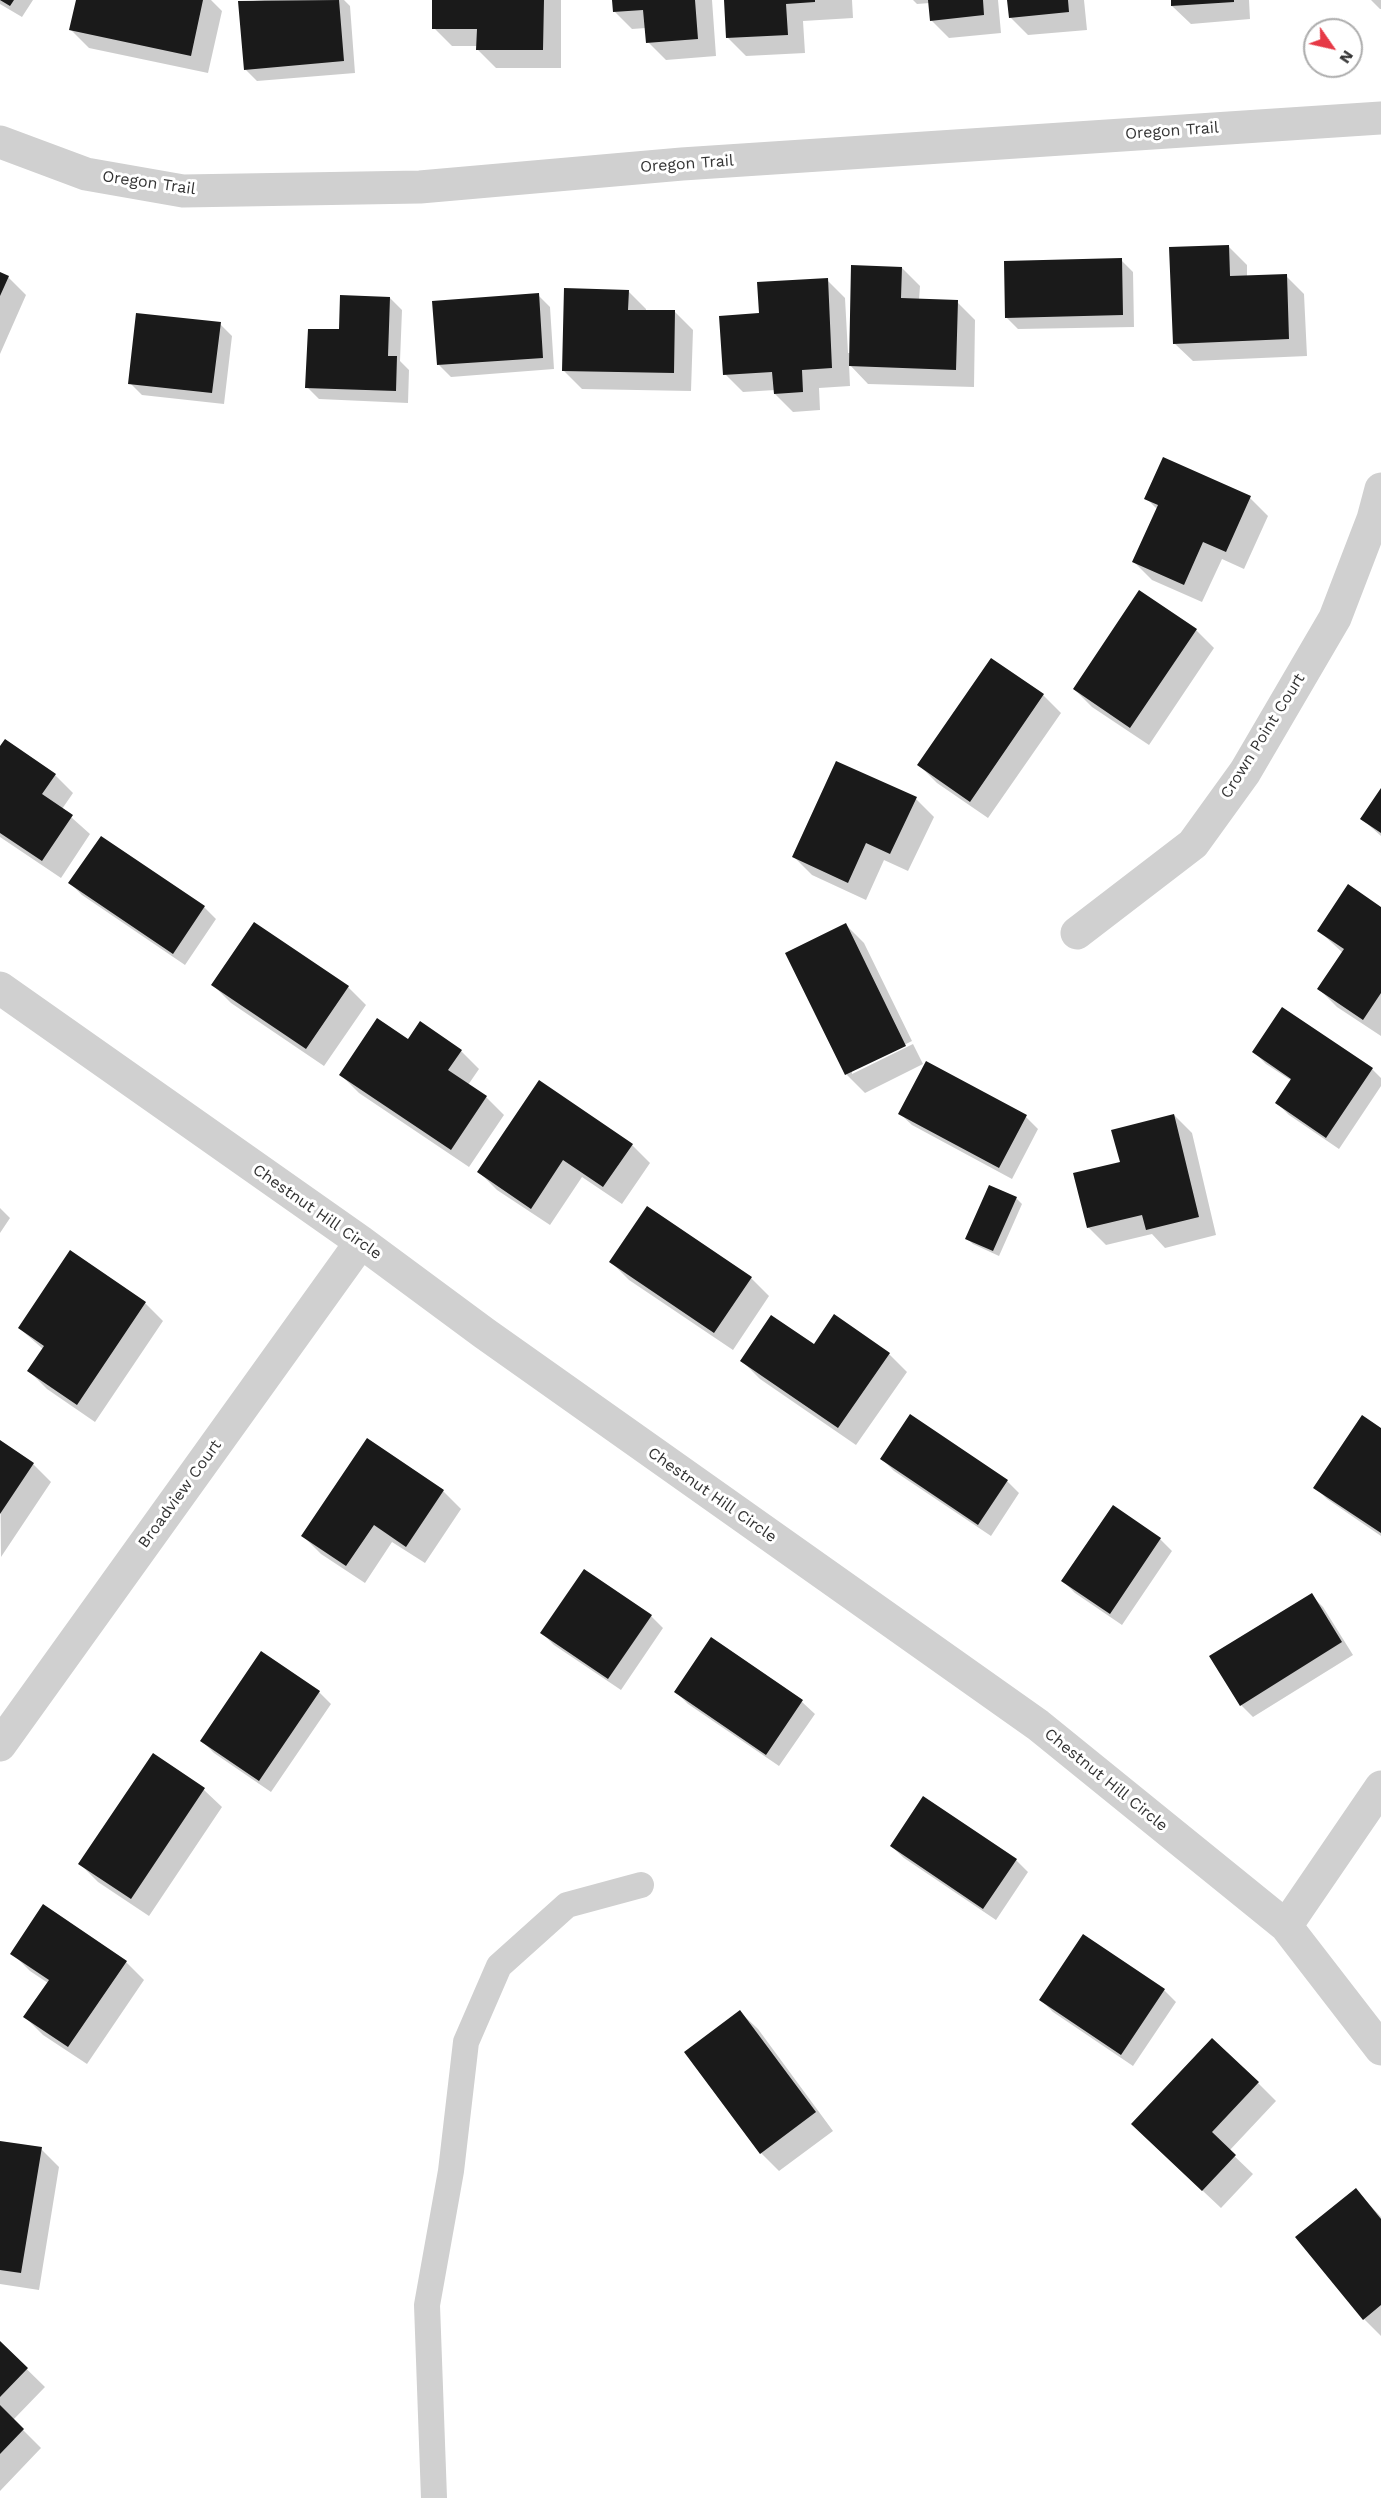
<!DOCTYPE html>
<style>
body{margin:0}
#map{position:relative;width:1381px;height:2498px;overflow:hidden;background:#fff;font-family:"Work Sans",sans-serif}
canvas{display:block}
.north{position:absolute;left:1303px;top:18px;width:60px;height:60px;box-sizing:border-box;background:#fff;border:2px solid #adadad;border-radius:50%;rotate:124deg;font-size:16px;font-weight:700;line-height:24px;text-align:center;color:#333}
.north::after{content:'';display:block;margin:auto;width:21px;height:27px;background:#e63946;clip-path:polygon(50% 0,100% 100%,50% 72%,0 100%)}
</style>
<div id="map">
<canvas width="1381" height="2498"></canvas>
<div class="north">N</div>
</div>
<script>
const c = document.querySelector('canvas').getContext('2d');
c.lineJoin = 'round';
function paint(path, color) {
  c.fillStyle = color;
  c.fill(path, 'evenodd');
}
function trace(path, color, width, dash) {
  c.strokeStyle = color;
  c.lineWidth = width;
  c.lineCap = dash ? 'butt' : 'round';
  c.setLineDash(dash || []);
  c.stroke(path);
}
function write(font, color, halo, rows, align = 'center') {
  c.font = font + ' "Work Sans",sans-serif';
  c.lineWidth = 6;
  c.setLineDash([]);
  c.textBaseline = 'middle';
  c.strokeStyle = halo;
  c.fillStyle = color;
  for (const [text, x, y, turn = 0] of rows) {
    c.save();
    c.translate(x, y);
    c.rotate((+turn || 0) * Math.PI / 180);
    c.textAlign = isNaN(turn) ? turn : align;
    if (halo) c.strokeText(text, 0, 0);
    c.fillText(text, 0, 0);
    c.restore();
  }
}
paint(new Path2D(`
 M 0,0 L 33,0 L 22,17 L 0,4 Z
 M 77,0 L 211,0 L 222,11 L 208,73 L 89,48 L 71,30 Z
 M 265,0 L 344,0 L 350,6 L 355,73 L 257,81 L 245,69 L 240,2 Z
 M 434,0 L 561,0 L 561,68 L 496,68 L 478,50 L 478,46 L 452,46 L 434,28 Z
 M 613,0 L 712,0 L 716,56 L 666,60 L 648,42 L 646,28 L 632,29 L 614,11 Z
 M 726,0 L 852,0 L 853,18 L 803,21 L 805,53 L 746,56 L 728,38 Z
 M 913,0 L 998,0 L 1001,33 L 949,38 L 931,20 L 930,3 L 917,4 Z
 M 1009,0 L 1084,0 L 1087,30 L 1028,35 L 1010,17 Z
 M 1172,0 L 1249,0 L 1250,19 L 1191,24 L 1172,6 Z
 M 1371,0 L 1381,0 L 1381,9 L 1380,9 Z
 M 1229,247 L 1247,265 L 1247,277 L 1286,276 L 1304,294 L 1307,356 L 1193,361 L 1174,343 Z
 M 1121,260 L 1133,272 L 1134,327 L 1018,329 L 1006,317 Z
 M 902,268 L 920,286 L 919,300 L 957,302 L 975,320 L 974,387 L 868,384 L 849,364 L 850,386 L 819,388 L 820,410 L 793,412 L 775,394 L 775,390 L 743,392 L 725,374 L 760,315 L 827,280 L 845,298 L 848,353 L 850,353 Z
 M 0,274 L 8,277 L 26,295 L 0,354 Z
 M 628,291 L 646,309 L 646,312 L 675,312 L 693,330 L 691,391 L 582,389 L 564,371 Z
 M 538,295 L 550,307 L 554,369 L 451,377 L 439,365 Z
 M 390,298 L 402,310 L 400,361 L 409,370 L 408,403 L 319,399 L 307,387 L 340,331 Z
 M 220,324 L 232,336 L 224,404 L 142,395 L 130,383 Z
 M 1146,498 L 1250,498 L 1268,516 L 1244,569 L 1222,559 L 1202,602 L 1152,580 L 1134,562 L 1158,510 Z
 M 1196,630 L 1214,648 L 1149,745 L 1092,707 L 1074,689 Z
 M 1043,695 L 1061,713 L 988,818 L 937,783 L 919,765 Z
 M 0,749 L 55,775 L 73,793 L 62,809 L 90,834 L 61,878 L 0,837 Z
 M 1381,791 L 1381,836 L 1362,819 Z
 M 916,799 L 934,817 L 908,871 L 884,860 L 866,900 L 812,875 L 794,857 Z
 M 70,883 L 204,907 L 216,919 L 185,965 L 82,895 Z
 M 1381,909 L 1381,1036 L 1337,1007 L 1319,989 L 1343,953 L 1319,931 Z
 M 846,925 L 864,943 L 912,1041 L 852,1071 L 852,1074 L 913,1044 L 923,1064 L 865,1093 L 847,1075 L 787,954 Z
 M 213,985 L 348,987 L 366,1005 L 324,1066 L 231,1003 Z
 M 1283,1009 L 1372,1069 L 1381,1078 L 1381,1086 L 1339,1149 L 1289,1115 L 1277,1103 L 1292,1081 L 1266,1064 L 1254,1052 Z
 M 409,1041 L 461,1051 L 479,1069 L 468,1085 L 486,1097 L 504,1115 L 469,1167 L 359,1093 L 341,1075 Z
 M 927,1063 L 1026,1117 L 1038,1129 L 1012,1179 L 912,1125 L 899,1113 Z
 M 1174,1115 L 1192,1133 L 1216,1235 L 1165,1248 L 1152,1234 L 1106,1245 L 1088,1227 L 1122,1163 Z
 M 632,1145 L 650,1163 L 622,1204 L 582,1177 L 550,1225 L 497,1190 L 479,1172 Z
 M 1016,1198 L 1022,1204 L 999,1256 L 973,1244 L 967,1239 Z
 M 0,1208 L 10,1218 L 0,1233 Z
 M 70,1252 L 145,1303 L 163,1321 L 95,1422 L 47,1389 L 29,1371 L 43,1349 L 19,1328 Z
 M 611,1262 L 751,1278 L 769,1296 L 733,1350 L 629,1280 Z
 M 814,1346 L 889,1354 L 907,1372 L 856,1445 L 760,1379 L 742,1361 Z
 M 911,1416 L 1007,1481 L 1019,1493 L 991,1536 L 894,1471 L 882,1459 Z
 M 1381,1430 L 1381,1536 L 1327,1499 L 1315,1487 Z
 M 367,1440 L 443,1491 L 461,1509 L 425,1563 L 392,1542 L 365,1583 L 321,1554 L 303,1536 Z
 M 0,1442 L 33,1464 L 51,1482 L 1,1557 Z
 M 1160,1539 L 1172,1551 L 1122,1625 L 1075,1593 L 1063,1581 Z
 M 1311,1595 L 1323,1607 L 1353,1655 L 1253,1717 L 1241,1705 Z
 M 651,1616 L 663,1628 L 621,1690 L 554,1645 L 542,1633 Z
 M 711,1639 L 802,1702 L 815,1714 L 779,1766 L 688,1704 L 676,1692 Z
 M 319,1692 L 331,1704 L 271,1792 L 214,1753 L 202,1741 Z
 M 153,1755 L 204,1790 L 222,1807 L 149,1916 L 98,1882 L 80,1864 Z
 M 924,1798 L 1016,1860 L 1028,1872 L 996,1920 L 904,1858 L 891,1846 Z
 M 12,1953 L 126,1962 L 144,1980 L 87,2064 L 43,2035 L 25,2017 L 48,1983 L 30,1971 Z
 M 1164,1990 L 1176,2002 L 1133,2066 L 1053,2012 L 1041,2000 Z
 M 740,2012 L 758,2029 L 833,2131 L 779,2171 L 761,2153 L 686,2052 Z
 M 1258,2083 L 1276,2101 L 1229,2151 L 1253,2174 L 1221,2208 L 1151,2142 Z
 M 0,2142 L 41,2149 L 59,2167 L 39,2290 L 0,2284 Z
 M 1356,2190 L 1381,2217 L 1381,2336 L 1364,2319 Z
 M 0,2343 L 45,2387 L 13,2420 L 41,2448 L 0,2491 Z`), '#0003');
paint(new Path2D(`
 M 0,0 L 14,0 L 10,6 Z
 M 76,0 L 203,0 L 191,56 L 69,30 Z
 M 339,0 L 344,61 L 244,70 L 238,1 Z
 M 432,0 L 544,0 L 543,50 L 476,50 L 477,29 L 432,29 Z
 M 612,0 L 695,0 L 698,39 L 646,43 L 643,10 L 613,12 Z
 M 724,0 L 815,0 L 815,2 L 786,4 L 788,35 L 726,38 Z
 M 928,0 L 983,0 L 984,15 L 930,21 Z
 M 1007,0 L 1068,0 L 1069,12 L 1009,18 Z
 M 1171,0 L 1234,0 L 1234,2 L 1171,6 Z
 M 1229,245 L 1230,276 L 1287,274 L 1289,339 L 1173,344 L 1169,247 Z
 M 1122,258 L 1123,315 L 1005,318 L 1004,261 Z
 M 851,265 L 902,267 L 901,298 L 958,300 L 956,370 L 849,366 Z
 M 0,272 L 9,276 L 0,296 Z
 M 828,278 L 832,368 L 802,370 L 803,392 L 774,394 L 772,372 L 723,375 L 719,316 L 759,313 L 757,282 Z
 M 564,288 L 629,290 L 628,310 L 675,310 L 674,373 L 562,371 Z
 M 539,293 L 543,358 L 437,365 L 432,301 Z
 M 340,295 L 390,297 L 388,356 L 397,356 L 396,391 L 305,388 L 308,329 L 339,329 Z
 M 136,313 L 221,322 L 212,393 L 128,384 Z
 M 1163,457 L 1251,496 L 1226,552 L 1203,542 L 1184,585 L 1132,562 L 1158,505 L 1144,499 Z
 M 1139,590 L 1197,629 L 1130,728 L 1073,689 Z
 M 991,658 L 1044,694 L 970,802 L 917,765 Z
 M 5,739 L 56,774 L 42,794 L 73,815 L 42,861 L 0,833 L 0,746 Z
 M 836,761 L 917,797 L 890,854 L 866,843 L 848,883 L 792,857 Z
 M 1381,788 L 1381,833 L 1360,819 Z
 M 101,836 L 205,906 L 173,954 L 68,883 Z
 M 1348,884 L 1381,907 L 1381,993 L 1363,1020 L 1317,989 L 1344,949 L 1317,931 Z
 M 254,922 L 349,986 L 306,1049 L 211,985 Z
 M 846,923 L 906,1046 L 845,1075 L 785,953 Z
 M 1282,1007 L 1373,1068 L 1326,1138 L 1275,1103 L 1291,1079 L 1252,1052 Z
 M 377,1018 L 408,1039 L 420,1021 L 462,1050 L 448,1070 L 487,1096 L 451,1150 L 339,1075 Z
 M 926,1061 L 1027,1115 L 999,1168 L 898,1114 Z
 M 539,1080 L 633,1144 L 603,1187 L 563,1160 L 531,1209 L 477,1172 Z
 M 1174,1114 L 1199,1217 L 1146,1230 L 1142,1215 L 1087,1228 L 1073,1173 L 1120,1162 L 1111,1130 Z
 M 989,1185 L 1017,1197 L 993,1251 L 965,1239 Z
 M 647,1206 L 752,1277 L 714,1333 L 609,1262 Z
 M 70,1250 L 146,1302 L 77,1405 L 27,1371 L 44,1346 L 18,1328 Z
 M 834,1314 L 890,1353 L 838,1428 L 740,1361 L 771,1315 L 814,1344 Z
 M 910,1414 L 1008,1480 L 978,1525 L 880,1459 Z
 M 1362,1415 L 1381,1428 L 1381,1533 L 1313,1488 Z
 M 367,1438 L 444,1490 L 406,1547 L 374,1525 L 346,1566 L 301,1536 Z
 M 0,1440 L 34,1463 L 0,1514 Z
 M 1113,1505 L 1161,1538 L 1110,1614 L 1061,1581 Z
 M 584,1569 L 652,1615 L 608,1679 L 540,1633 Z
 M 1312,1593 L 1342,1642 L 1240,1706 L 1209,1656 Z
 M 711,1637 L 803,1700 L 766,1755 L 674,1692 Z
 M 261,1651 L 320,1691 L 259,1781 L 200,1741 Z
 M 153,1753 L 205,1788 L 131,1899 L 78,1864 Z
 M 923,1796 L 1017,1859 L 983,1909 L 890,1846 Z
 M 43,1904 L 127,1961 L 68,2047 L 23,2017 L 49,1980 L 10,1954 Z
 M 1083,1934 L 1165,1989 L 1121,2055 L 1039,2000 Z
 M 740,2010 L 816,2112 L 760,2154 L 684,2052 Z
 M 1212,2038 L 1259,2082 L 1212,2132 L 1236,2155 L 1202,2191 L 1131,2124 Z
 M 0,2141 L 42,2147 L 21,2273 L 0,2270 Z
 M 1356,2188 L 1381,2219 L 1381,2305 L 1363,2320 L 1295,2237 Z
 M 0,2341 L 28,2368 L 0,2397 Z
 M 0,2405 L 24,2429 L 0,2454 Z`), '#1a1a1a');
trace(new Path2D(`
 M 434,2498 L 427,2305 L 451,2171 L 466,2042 L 499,1966 L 567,1905 L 641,1885`), '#d0d0d0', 26);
trace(new Path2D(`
 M 0,142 L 86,174 L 183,191 L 420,187 L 682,164 L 1381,118
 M 1077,933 L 1193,844 L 1245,772 L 1335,618 L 1373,519 L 1381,489
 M 0,988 L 361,1242 L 484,1333 L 1038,1725 L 1286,1926 L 1381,2049
 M 0,1745 L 361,1242
 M 1286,1926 L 1381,1787`), '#d0d0d0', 33);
write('16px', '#333', '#fff', [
 ["Oregon Trail",1172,131,-4],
 ["Oregon Trail",687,164,-4],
 ["Oregon Trail",149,183,8],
 ["Crown Point Court",1263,736,-58],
 ["Chestnut Hill Circle",317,1212,35],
 ["Broadview Court",180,1494,-54],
 ["Chestnut Hill Circle",712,1495,35],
 ["Chestnut Hill Circle",1106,1780,39]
]);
</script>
